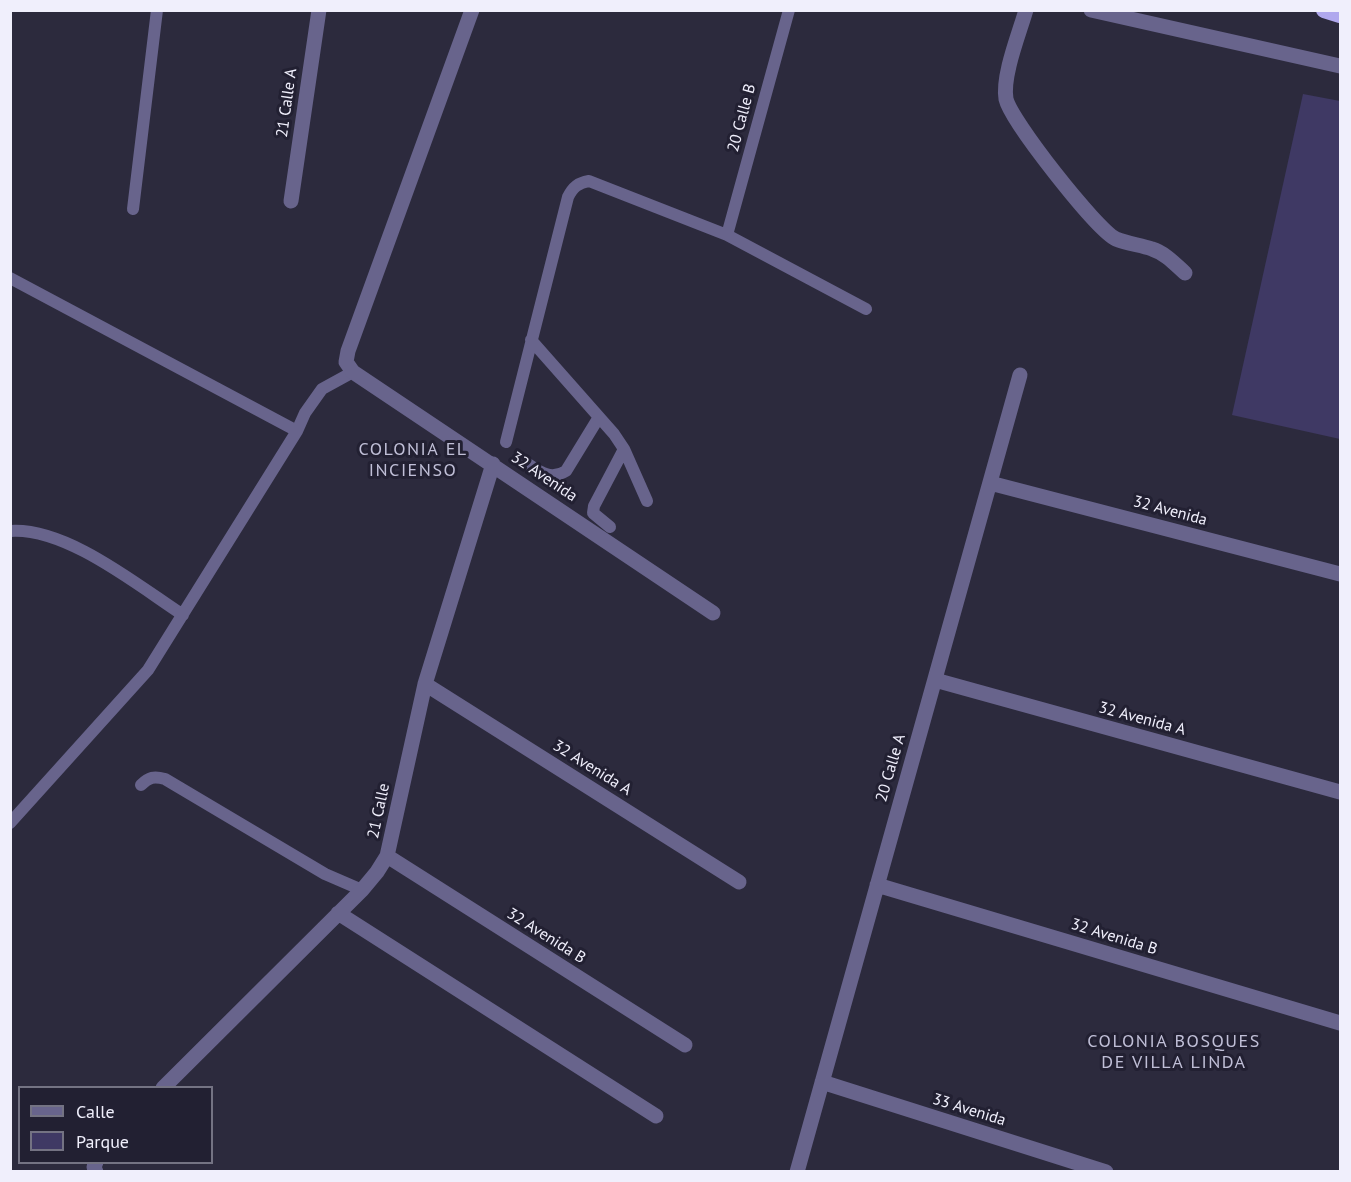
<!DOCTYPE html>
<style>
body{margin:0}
#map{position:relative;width:1351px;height:1182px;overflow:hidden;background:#2c2a3d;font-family:"PT Sans",sans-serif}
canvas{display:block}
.frame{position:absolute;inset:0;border:12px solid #f0effc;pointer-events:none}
.legend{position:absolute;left:18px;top:1086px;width:195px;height:78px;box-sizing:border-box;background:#222032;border:2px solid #747383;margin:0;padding:8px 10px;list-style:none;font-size:18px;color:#f0effc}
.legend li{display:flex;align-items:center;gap:12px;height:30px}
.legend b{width:30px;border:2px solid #747383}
</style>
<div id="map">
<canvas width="1351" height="1182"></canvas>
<div class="frame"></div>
<ul class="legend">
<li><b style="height:8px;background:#68648c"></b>Calle</li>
<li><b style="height:16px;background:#3f3964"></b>Parque</li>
</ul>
</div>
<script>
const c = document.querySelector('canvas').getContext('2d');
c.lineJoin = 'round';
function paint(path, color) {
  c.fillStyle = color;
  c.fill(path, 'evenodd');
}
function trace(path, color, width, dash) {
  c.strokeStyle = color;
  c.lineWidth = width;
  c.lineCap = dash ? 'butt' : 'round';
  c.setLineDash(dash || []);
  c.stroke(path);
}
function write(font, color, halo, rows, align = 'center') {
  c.font = font + ' "PT Sans",sans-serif';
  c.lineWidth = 6;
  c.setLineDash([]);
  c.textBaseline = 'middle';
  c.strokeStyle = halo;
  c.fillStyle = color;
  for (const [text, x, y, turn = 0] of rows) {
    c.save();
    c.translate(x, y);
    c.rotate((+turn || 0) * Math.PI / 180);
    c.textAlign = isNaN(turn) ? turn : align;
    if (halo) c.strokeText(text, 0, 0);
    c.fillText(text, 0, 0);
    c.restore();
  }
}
paint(new Path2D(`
 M 1303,94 L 1340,101 L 1340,439 L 1232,415 Z`), '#3f3964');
trace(new Path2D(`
 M 133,209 L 157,10
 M 727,235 L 789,10
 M 10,278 L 297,431
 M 531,340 L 614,434 L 624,449 L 647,501
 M 506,442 L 568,197 C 573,187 578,183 589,181 L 727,235 L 866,309
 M 520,459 C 537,469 548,482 566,471 L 599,417
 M 610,527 L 593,513 L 594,506 L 624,449
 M 10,531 C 66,527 137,585 183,615
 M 141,785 C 149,777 154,776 165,779 L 325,874 L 362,890
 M 10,823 L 148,670 L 297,431 L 305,413 L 322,389 L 353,372`), '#68648c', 12);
trace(new Path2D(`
 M 472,10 L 348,351 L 346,362 L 353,372 L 713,613
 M 1026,10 C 1019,34 1002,76 1006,99 C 1011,121 1096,229 1116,239 C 1128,244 1141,245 1152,249 C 1165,253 1175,264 1185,273
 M 291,201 L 319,10
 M 990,483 L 1340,574
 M 935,680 L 1340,792
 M 425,684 L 739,882
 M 387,856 L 685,1045
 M 877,885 L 1340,1023
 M 338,913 L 656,1116
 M 822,1082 L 1106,1172
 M 163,1088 L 362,890 L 377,872 L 387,856 L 425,684 L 493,464
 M 96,1162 L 94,1167 L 96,1172
 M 797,1172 L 1020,375`), '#68648c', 15);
trace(new Path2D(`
 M 1091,10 L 1340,66`), '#68648c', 15);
trace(new Path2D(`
 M 1324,10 L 1340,15`), '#b0a8ee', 16);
write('16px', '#f0effc', '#222032', [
 ["21 Calle A",287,103,-82],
 ["20 Calle B",742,118,-75],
 ["32 Avenida",544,477,34],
 ["32 Avenida",1170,511,15],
 ["32 Avenida A",1142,719,15],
 ["32 Avenida A",592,768,32],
 ["20 Calle A",891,768,-74],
 ["21 Calle",379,811,-78],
 ["32 Avenida B",546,936,32],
 ["32 Avenida B",1114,937,17],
 ["33 Avenida",969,1110,17]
]);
c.letterSpacing = '1.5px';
write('18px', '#c0bfd7', '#222032', [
 ["COLONIA EL",413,450],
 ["INCIENSO",413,471],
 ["COLONIA BOSQUES",1174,1042],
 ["DE VILLA LINDA",1174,1063]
]);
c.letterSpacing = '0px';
</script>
